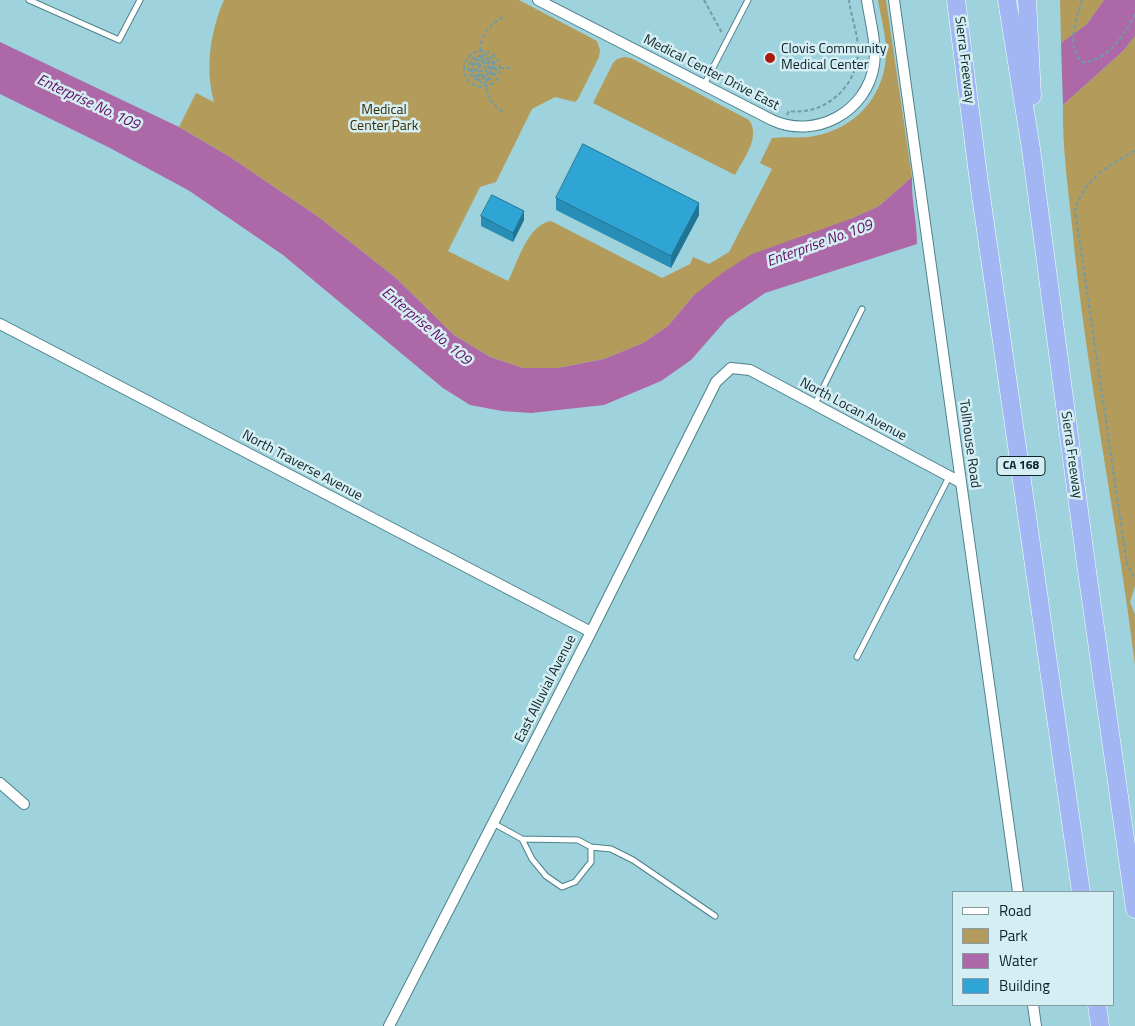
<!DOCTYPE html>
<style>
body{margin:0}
#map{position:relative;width:1135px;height:1026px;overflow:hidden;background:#9ed2dc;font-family:"Titillium Web",sans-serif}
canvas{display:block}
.legend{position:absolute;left:952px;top:891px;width:162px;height:115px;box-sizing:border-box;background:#d4eef3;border:1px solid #859da2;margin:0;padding:6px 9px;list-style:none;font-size:15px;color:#0f2428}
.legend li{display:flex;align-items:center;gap:10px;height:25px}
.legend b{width:25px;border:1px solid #859da2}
</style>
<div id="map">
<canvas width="1135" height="1026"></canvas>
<ul class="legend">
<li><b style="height:6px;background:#fff"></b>Road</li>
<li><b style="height:14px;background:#b39c5b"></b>Park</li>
<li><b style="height:14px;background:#ad68a7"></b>Water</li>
<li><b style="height:14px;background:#2ea5d4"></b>Building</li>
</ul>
</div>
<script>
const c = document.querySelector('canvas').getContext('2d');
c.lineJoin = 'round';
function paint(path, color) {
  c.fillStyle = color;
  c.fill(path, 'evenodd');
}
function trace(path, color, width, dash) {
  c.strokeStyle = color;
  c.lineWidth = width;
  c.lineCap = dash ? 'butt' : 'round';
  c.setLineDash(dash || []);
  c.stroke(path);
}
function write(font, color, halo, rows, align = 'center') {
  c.font = font + ' "Titillium Web",sans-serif';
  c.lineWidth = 5;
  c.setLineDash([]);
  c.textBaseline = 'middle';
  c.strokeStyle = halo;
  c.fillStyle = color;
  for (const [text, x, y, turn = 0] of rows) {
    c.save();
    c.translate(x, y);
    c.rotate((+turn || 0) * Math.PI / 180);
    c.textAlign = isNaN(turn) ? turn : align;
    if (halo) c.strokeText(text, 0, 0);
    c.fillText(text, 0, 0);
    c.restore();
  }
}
paint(new Path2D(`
 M 224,0 L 519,0 L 597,41 L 600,50 L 599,57 L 578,99 L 575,102 L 555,97 L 532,109 L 496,182 L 480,187 L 448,251 L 508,281 C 518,262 527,225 551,221 L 662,278 L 690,264 L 693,257 L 709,264 L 729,252 L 772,169 L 760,163 L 772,138 C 786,136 800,139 814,136 C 854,129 883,98 886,57 C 887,39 881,18 878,0 L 886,0 L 912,177 L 879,206 L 694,295 L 668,326 L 643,343 L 604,359 L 558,368 L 523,368 L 490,357 L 454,335 L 396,278 L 320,218 L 230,157 L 179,127 L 196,93 L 214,102 C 205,69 210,32 224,0 Z
 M 1060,0 L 1104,0 L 1087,24 L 1061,43 Z
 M 1135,36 L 1135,586 L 1130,602 L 1135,615 L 1135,665 C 1117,518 1086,373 1072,226 C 1068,186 1062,146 1063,105 L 1124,50 Z
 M 624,57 L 631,58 L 749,120 C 761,137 744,158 735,175 L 593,103 L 613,63 L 617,59 Z`), '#b39c5b');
paint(new Path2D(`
 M 1104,0 L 1135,0 L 1135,36 L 1124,50 L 1063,105 L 1061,43 L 1087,24 Z
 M 0,42 L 179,127 L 230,157 L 320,218 L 396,278 L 454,335 L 490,357 L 523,368 L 558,368 L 604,359 L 643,343 L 668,326 L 694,295 L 725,271 L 752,254 L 853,218 L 879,206 L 912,177 C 911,200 917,221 917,244 L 765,293 L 727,319 L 691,360 L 661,381 L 604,405 L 531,413 L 502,411 L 470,405 L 443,388 L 283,255 L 188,190 L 110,148 L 0,94 Z`), '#ad68a7');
const service = new Path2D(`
 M 29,0 L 119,40 L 140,0
 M 704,85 L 748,0
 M 815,404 L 862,309
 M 857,657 L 949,477
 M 493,823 L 522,839 L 532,859 L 546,876 L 562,887 L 575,882 L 591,862 L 591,847 L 578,840 L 522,839
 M 591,847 L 611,849 L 633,860 L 715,916`);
const minor = new Path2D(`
 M 538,0 L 772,120 C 815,140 867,112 874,65 C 877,44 870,21 867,0
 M 894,0 L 1018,892
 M 0,324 L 591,632
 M 0,783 L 24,804
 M 1033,1005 L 1036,1026
 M 389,1026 L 591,632 L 716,382 L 731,368 L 750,370 L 960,482`);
const motorway = new Path2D(`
 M 956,0 L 978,175 L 1081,892
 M 1007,0 L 1031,149 L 1086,564 L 1135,909
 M 1027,0 L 1032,96
 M 1097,1005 L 1100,1026`);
trace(service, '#4f818a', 7);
trace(minor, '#4f818a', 12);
trace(motorway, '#fff', 19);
trace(new Path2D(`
 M 704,0 L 722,33
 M 1082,0 C 1077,19 1065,46 1082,62 C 1106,63 1126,33 1135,14
 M 480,51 C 480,36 490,23 504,17
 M464 69a18 18 0 1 1 36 0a18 18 0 1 1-36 0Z
 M479 68a3 3 0 1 1 6 0a3 3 0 1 1-6 0Z
 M 500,68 L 513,68
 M 485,70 L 488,72 L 488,66 L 483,62 L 480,63 L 477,70 L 484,76 L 479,75 L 475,69 L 476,64 L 483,60 L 489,64 L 491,69 L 486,76 L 487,82 L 497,72 L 493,59 L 485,54 L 472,59 L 468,67 L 470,76 L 482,83 L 482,81 L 477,79 L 471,73 L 472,62 L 483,56 L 493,62 L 495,69 L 488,79 L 493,68 L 487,59 L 477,60 C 472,64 471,71 476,76 L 484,78 L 489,99 L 504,114
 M 787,115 L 789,111 C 825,116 858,86 858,50 C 858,33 851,17 849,0
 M 1135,151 C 1109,164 1083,181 1075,210 L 1127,564 L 1135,579`), '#729ca5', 2, [4, 2.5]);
trace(service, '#fff', 5);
trace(minor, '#fff', 10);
trace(motorway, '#a1b6f3', 18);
paint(new Path2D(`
 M 556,198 L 699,215 L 671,268 L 556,210 Z
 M 481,216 L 524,220 L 513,242 L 481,226 Z`), '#288eb6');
paint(new Path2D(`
 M 699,203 L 699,215 L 671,268 L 671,256 Z
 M 524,211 L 524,220 L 513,242 L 513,233 Z`), '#207494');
const building = new Path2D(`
 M 583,144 L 699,203 L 671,256 L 556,198 Z
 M 492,195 L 524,211 L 513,233 L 481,216 Z`);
paint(building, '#2ea5d4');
trace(building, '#207494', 1);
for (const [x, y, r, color] of [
 [770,58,6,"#ab1b0d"]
]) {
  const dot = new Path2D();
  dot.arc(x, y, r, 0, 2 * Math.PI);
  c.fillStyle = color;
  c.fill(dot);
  trace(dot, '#d4eef3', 2);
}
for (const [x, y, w] of [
 [1021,466,48]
]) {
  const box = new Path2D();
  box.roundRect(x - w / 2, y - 9.5, w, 19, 4);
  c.fillStyle = '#d4eef3';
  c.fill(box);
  trace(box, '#0f2428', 1);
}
write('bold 12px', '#0f2428', null, [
 ["CA 168",1021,466]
]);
write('14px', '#0f2428', '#d4eef3', [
 ["Clovis Community",781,50],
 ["Medical Center",781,66]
], 'left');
write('14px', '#0f2428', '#d4eef3', [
 ["Sierra Freeway",964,60,83],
 ["Medical Center Drive East",711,73,27],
 ["North Locan Avenue",853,410,28],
 ["Tollhouse Road",969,444,82],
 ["Sierra Freeway",1071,455,82],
 ["North Traverse Avenue",302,466,28],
 ["East Alluvial Avenue",546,689,-63]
]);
write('14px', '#3c2e03', '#d4eef3', [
 ["Medical",384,111],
 ["Center Park",384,127]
]);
write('italic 15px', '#650c61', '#d4eef3', [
 ["Enterprise No. 109",88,103,25],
 ["Enterprise No. 109",820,244,-20],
 ["Enterprise No. 109",426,327,40]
]);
</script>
